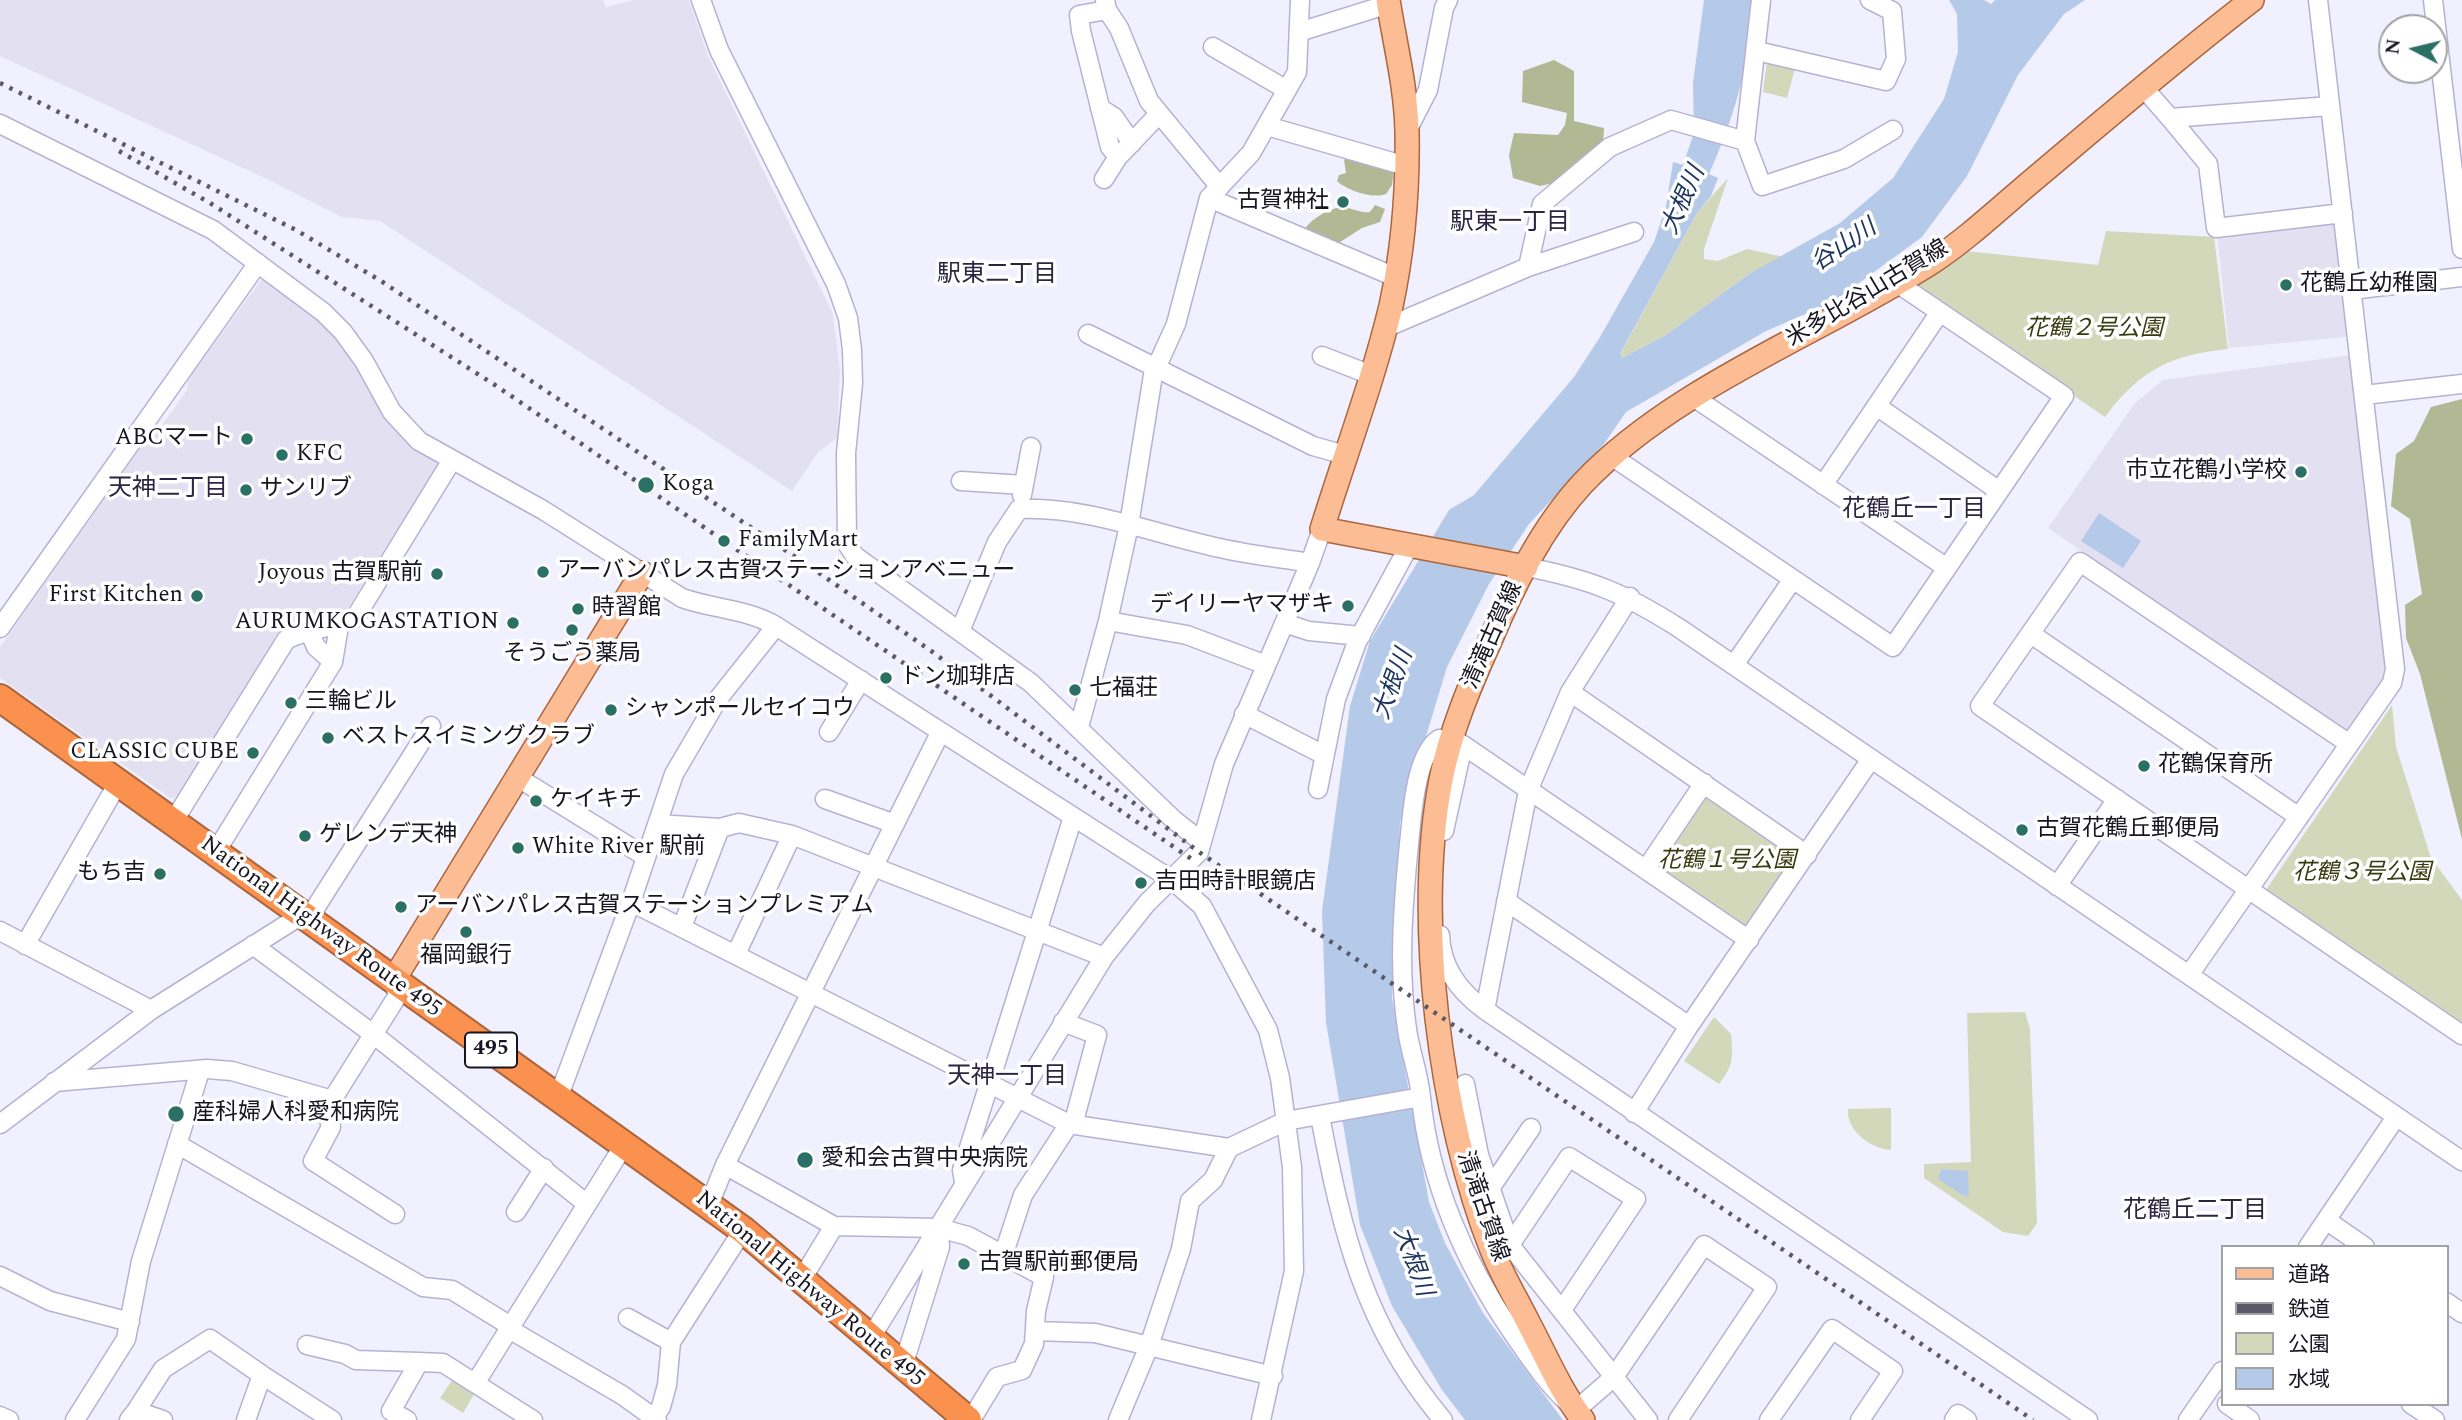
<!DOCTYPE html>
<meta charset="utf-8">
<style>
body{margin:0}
#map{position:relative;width:2462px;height:1420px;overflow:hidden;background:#f1f0fe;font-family:Spectral,"Noto Sans JP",serif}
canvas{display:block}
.legend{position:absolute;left:2221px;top:1245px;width:228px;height:161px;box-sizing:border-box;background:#fff;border:2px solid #a2a1a6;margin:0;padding:9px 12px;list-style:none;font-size:21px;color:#171521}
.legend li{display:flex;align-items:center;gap:14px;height:35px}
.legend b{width:35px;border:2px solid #a2a1a6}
.north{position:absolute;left:2378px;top:14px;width:70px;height:70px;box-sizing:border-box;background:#fff;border:2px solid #a2a1a6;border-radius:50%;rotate:277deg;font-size:19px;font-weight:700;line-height:28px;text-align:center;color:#171521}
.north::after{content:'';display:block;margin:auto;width:24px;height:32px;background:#2b7064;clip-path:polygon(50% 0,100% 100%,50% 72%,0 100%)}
</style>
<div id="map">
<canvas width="2462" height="1420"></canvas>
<ul class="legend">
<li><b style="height:9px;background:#fcbd95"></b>道路</li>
<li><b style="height:9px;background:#5b5966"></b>鉄道</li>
<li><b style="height:19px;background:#d3d8bb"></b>公園</li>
<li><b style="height:19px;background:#b5c9e9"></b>水域</li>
</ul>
<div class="north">N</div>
</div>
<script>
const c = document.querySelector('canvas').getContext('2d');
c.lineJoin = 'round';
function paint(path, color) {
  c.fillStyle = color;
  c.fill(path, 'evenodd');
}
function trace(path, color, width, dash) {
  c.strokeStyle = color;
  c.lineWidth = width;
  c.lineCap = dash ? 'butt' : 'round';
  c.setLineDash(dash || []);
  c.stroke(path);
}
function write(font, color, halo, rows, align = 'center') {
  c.font = font + ' Spectral,"Noto Sans JP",serif';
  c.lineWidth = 7;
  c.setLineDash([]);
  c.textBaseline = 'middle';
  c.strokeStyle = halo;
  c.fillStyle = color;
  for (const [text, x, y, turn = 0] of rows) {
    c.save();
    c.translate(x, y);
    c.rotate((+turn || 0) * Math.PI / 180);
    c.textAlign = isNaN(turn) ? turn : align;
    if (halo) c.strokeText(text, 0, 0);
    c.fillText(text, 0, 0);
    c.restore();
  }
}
paint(new Path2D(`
 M 0,0 L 603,0 L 606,7 L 634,0 L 689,0 L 708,56 L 833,314 L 840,372 L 837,438 L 818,452 L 792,491 L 380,221 L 342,217 L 267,179 L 0,56 Z
 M 2332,221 L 2337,223 L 2350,332 L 2346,337 L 2229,348 L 2217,232 Z
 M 270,278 L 321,318 L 434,457 L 437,465 L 347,610 L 282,626 L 177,797 L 170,798 L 0,678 L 0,647 L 155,427 L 162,425 L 187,390 L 188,380 L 261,280 Z
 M 2351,355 L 2390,673 L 2346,732 L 2048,528 L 2135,403 L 2163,380 Z`), '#e3e0f1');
paint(new Path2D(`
 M 1767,60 L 1796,65 L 1787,98 L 1763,92 Z
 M 1728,178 L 1704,249 L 1704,259 L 1718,261 L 1747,249 L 1784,257 L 1749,274 L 1666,335 L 1622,358 L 1620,355 L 1697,213 Z
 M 2106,231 L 2214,237 L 2228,349 C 2170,355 2140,370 2105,417 L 1914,287 L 1966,251 L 2098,265 Z
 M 2392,705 L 2396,747 L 2431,858 L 2462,900 L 2462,1028 L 2270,897 L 2266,890 Z
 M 1709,794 L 1795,853 L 1795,861 L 1750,927 L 1742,928 L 1656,870 L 1656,864 L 1703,795 Z
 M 2025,1012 L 2030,1029 L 2037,1223 L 2028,1236 L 2003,1232 L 1924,1178 L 1924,1164 L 1971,1162 L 1967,1013 Z
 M 1714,1017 L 1731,1034 C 1733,1057 1734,1065 1719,1084 L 1684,1061 Z
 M 1891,1108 L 1891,1150 C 1872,1149 1846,1131 1848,1109 Z
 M 454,1377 L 476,1391 L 463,1413 L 440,1398 Z`), '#d3d8bb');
paint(new Path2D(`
 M 1554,60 L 1574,71 L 1574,121 L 1604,128 L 1603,147 L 1553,183 L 1540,186 L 1513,178 L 1509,155 L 1514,133 L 1558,135 L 1565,125 L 1567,113 L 1522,102 L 1523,71 Z
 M 1350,155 L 1394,169 L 1392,185 L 1386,194 C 1372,199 1348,191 1337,181 L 1339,175 L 1346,173 L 1344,160 Z
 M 1375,205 L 1385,209 L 1380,222 L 1362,228 L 1337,244 L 1304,230 C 1311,219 1334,204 1348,208 C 1357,210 1361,213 1370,212 Z
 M 2462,399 L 2462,839 L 2420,674 L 2406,638 L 2405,605 L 2422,594 L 2410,519 L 2391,506 L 2396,454 L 2414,441 L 2431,407 Z`), '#b2b894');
paint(new Path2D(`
 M 1704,0 L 1751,0 C 1753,59 1733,120 1709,174 L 1718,178 L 1711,196 L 1697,213 L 1620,354 L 1622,358 L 1666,335 L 1749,274 L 1840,223 L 1893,178 L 1944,99 L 1958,52 L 1957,14 L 1949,0 L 1984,0 L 1991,4 L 1995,0 L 2085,0 L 2064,14 L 2018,75 L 1967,176 L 1922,237 L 1833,302 L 1766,331 L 1626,412 L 1604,444 L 1529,524 L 1489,584 L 1447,667 L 1400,822 L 1392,998 L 1429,1202 L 1445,1243 L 1483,1313 L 1563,1420 L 1465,1420 L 1442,1390 L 1392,1306 L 1360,1225 L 1326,1022 L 1322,911 L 1350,706 L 1370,641 L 1449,510 L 1474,495 L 1574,377 L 1600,337 L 1654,242 L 1666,207 L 1673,162 L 1683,165 L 1694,133 L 1693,83 Z
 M 2099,513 L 2141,541 L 2123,568 L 2081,541 Z
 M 1941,1169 L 1968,1171 L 1969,1195 L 1964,1196 L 1938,1179 Z`), '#b5c9e9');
const minor = new Path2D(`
 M 701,0 L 719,50 L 836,284 L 848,318 L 852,350 L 853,383 L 846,453 L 847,544 L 855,556 L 1031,683 L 1174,820 L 1202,842
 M 1105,0 L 1107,10 L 1119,28 L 1149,101 L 1220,187
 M 1761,0 L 1745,141 L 1762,186 L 1844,159 L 1893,130
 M 2433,0 L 2462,249
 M 1107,10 L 1079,15 L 1081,31 L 1110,147 L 1118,157 L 1159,114
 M 1299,32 L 1389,4
 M 1213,47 L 1287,90
 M 1757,51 L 1886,81 L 1896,59 L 1892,11 L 1870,0
 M 2143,87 L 2170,118 L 2330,106
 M 1100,108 L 1114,117 L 1132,143
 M 2170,118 L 2208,164 L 2216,228 L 2343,213
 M 0,124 L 213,230 L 323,312 L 343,332 L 364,361 L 392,412 L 419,441 L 543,510 L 682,598 C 713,609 747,609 776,626 L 1172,880 L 1202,906 L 1268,1030 L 1280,1078 L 1292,1167 L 1294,1271 L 1261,1420
 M 1267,126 L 1406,166
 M 1407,131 L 1428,90 L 1444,8 L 1448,0
 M 1104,179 L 1118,157
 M 1209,198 L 1395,277
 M 1528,267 L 1542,204 L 1610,147 L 1671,120 L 1745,141
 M 2351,290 L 2462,277
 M 1385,328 L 1528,267 L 1634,232
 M 1088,334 L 1313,446 L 1345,455
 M 1322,356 L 1371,375
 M 2364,395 L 2462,384
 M 1695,398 L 1947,568
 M 1878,407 L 1999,491
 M 1613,457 L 1893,647 L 2064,396 L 1897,283
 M 961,481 L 1024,485
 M 1823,485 L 1940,312
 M 1022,495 L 1031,447
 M 1526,567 C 1590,579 1624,593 1679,628 L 2462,1161
 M 1108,621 L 1187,635 L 1266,665
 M 1284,623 L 1309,631 L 1361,636
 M 0,628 L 258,263
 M 309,631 L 316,647 L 333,662
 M 960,631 L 997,542 L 1019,509 C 1087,506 1154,534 1220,548 C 1250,555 1280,558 1310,563
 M 2031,634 L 2299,817
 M 1734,665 L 1793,579
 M 1570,692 L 1807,855
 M 1244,714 L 1324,755
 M 1079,727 L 1108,621 L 1129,525 L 1153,375 L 1176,324 L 1209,198 L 1251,153 L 1297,72 L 1300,0
 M 829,732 L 861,680
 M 2348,743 L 2080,562 L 1980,706 L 2462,1035
 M 517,777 L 646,857
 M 1318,789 L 1336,699 L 1357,642 L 1410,544
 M 825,799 L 895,824
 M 173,822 L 286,640 C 308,628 333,629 355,618 L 452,460
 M 658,824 L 720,828 L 739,823 L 792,835 L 1104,957
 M 1444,831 L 1463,745
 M 215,853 L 333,662 L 339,626
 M 1646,869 L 1704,783
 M 2057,886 L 2117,799
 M 1506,901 L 1689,1026
 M 631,902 L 1069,1124 L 1229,1148 L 1286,1121 L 1421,1097
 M 307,921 L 431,726
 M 682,927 L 720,828
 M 0,931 L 151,1010
 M 1440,935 C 1441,967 1460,992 1485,1010 L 2088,1420
 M 25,945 L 119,781
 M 253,945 L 373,1034 L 587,1204
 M 736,954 L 792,835
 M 2189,975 L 2392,683 L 2395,669 L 2318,0
 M 1485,1010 L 1528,791 L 1570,692 L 1630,597
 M 1063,1022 L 1097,1035 L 1073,1125
 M 54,1082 L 207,1069 L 232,1071 L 332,1100 L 398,995 L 393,981
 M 1465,1084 L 1479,1155 L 1510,1245 L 1648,1420
 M 558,1098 L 631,902 L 674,774 L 718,699 L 776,626
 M 332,1100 L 326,1108 L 331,1127 L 313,1161 L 395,1214
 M 1634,1113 L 1689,1026 L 1871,759
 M 1320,1116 C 1342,1232 1364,1327 1443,1420
 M 0,1124 L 151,1010 L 300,916
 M 177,1144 L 423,1287 L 452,1290 L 504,1322 L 509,1329 L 622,1395 L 657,1420
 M 725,1165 L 834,1226 L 939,1228 L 968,1236 L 1044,1277 L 1036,1311 L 1034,1344 L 1022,1370 L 997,1377 L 971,1420
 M 964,1182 L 962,1170 L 1073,817
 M 1489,1190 L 1531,1128
 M 709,1205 L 725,1165 L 940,733
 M 516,1212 L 544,1168
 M 2326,1220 L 2365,1247
 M 1510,1245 L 1569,1157 L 1636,1199 L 1562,1310
 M 2308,1247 L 2396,1117
 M 1004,1253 L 1023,1195 L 1069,1124
 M 0,1276 L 50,1301 L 130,1322
 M 802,1279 L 834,1226
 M 2446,1302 L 2462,1313
 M 628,1318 L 671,1342
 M 1035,1331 L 1095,1333 L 1273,1376
 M 870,1339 L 1104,957 L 1147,903 L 1199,852 L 1224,764 L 1310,563 L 1322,529
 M 307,1345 L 345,1354 L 356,1360 L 419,1362
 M 903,1366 L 940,1247 L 939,1232
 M 476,1382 L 624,1145
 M 2227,1404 L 2250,1420
 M 2411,1404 L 2435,1420
 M 136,1411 L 163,1369 L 210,1339 L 262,1375
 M 0,1416 L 9,1420
 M 75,1420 L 126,1339 L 141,1261 L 200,1071
 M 129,1420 L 136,1411 L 163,1420
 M 246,1420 L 262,1375 L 332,1420
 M 407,1420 L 391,1411 L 419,1362 L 443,1363 L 533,1420
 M 652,1420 L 661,1407 L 667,1385 L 671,1342 L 743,1230
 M 1118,1420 L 1149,1346 L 1181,1249 L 1190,1201 L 1213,1180 L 1229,1148
 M 1678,1420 L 1767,1287 L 1704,1245 L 1614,1377 L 1576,1410 C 1549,1387 1532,1361 1512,1332 C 1465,1263 1429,1181 1421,1097 C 1419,1074 1410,1052 1407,1029 C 1398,969 1403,904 1409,844 C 1412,816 1415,755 1439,739 L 1452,740 L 1463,745 L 1749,940
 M 1769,1420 L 1832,1329 L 1893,1371 L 1860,1420
 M 1954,1420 L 1958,1414 L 1967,1420
 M 2188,1420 L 2222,1371`);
const major = new Path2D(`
 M 1388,0 C 1395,44 1406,87 1407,131 C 1408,188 1403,250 1391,306 C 1373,381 1345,455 1322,529 L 1526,567
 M 393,981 L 642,573
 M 1583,1420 C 1561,1392 1546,1356 1529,1324 C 1517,1300 1502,1275 1492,1250 C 1440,1120 1414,917 1441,780 C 1450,732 1470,685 1490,641 C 1513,586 1542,527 1583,483 C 1674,387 1821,333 1932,262 C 1970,237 2004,204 2039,175 C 2109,116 2179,56 2252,0`);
const highway = new Path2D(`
 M 0,698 L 743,1230 L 968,1420`);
trace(minor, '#b6b1d4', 21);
trace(major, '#ab663e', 26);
trace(highway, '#ab663e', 30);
trace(minor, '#fff', 18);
trace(major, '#fcbd95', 23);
trace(highway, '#fa914e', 26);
trace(new Path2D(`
 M 0,83 L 296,230 L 381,281 L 809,566 L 934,653 L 1199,852 L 2033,1420
 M 119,151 L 210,203 L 495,385 L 1193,860`), '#5b5966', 4.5, [3.5, 7]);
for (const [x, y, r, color] of [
 [1343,202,7,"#2b7064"],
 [2286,285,7,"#2b7064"],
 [247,439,7,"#2b7064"],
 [282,455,7,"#2b7064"],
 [2301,472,7,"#2b7064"],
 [646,485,9,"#2b7064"],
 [246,490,7,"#2b7064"],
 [724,541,7,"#2b7064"],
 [543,572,7,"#2b7064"],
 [437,574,7,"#2b7064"],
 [197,596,7,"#2b7064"],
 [1348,606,7,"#2b7064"],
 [578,609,7,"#2b7064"],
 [513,623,7,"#2b7064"],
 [572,630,7,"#2b7064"],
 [886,678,7,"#2b7064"],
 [1075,690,7,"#2b7064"],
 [291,703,7,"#2b7064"],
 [611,710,7,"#2b7064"],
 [328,738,7,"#2b7064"],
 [253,753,7,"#2b7064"],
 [2144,766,7,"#2b7064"],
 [536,801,7,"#2b7064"],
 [2022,830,7,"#2b7064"],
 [305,836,7,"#2b7064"],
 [518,848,7,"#2b7064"],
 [160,874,7,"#2b7064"],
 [1141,883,7,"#2b7064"],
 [401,907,7,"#2b7064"],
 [466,932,7,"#2b7064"],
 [176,1114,9,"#2b7064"],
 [805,1160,9,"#2b7064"],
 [964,1264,7,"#2b7064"]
]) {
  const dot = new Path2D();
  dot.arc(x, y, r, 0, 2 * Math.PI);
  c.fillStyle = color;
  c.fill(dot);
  trace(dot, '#fff', 2.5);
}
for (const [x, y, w] of [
 [491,1050,52]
]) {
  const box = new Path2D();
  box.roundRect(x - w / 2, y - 17.5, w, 35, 5);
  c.fillStyle = '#fff';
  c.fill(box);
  trace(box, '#171521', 2);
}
write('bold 21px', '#171521', null, [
 ["495",491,1050]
]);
write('23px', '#171521', '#fff', [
 ["古賀神社",1329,202,"right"],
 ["花鶴丘幼稚園",2300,285],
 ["ABCマート",233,439,"right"],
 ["KFC",296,455],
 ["市立花鶴小学校",2287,472,"right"],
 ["Koga",662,485],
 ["サンリブ",260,490],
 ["FamilyMart",738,541],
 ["アーバンパレス古賀ステーションアベニュー",557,572],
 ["Joyous 古賀駅前",423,574,"right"],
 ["First Kitchen",183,596,"right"],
 ["デイリーヤマザキ",1334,606,"right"],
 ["時習館",592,609],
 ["AURUMKOGASTATION",499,623,"right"],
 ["そうごう薬局",572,655,"center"],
 ["ドン珈琲店",900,678],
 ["七福荘",1089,690],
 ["三輪ビル",305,703],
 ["シャンポールセイコウ",625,710],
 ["ベストスイミングクラブ",342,738],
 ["CLASSIC CUBE",239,753,"right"],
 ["花鶴保育所",2158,766],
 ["ケイキチ",550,801],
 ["古賀花鶴丘郵便局",2036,830],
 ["ゲレンデ天神",319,836],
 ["White River 駅前",532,848],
 ["もち吉",146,874,"right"],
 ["吉田時計眼鏡店",1155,883],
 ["アーバンパレス古賀ステーションプレミアム",415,907],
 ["福岡銀行",466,957,"center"],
 ["産科婦人科愛和病院",192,1114],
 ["愛和会古賀中央病院",821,1160],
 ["古賀駅前郵便局",978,1264]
], 'left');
write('23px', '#171521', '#fff', [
 ["米多比谷山古賀線",1868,295,-31],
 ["清滝古賀線",1494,636,-66],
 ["National Highway Route 495",320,928,36],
 ["清滝古賀線",1481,1207,71],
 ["National Highway Route 495",809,1290,40]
]);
write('italic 23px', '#373c0f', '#fff', [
 ["花鶴２号公園",2094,330],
 ["花鶴１号公園",1727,862],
 ["花鶴３号公園",2362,874]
]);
write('italic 24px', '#1d3660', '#fff', [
 ["大根川",1685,201,-66],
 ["谷山川",1845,247,-34],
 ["大根川",1395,685,-70],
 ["大根川",1411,1262,70]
]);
write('24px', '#2b2541', '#fff', [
 ["駅東一丁目",1510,224],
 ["駅東二丁目",997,276],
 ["天神二丁目",168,490],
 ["花鶴丘一丁目",1914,511],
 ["天神一丁目",1007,1078],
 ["花鶴丘二丁目",2195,1212]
]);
</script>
